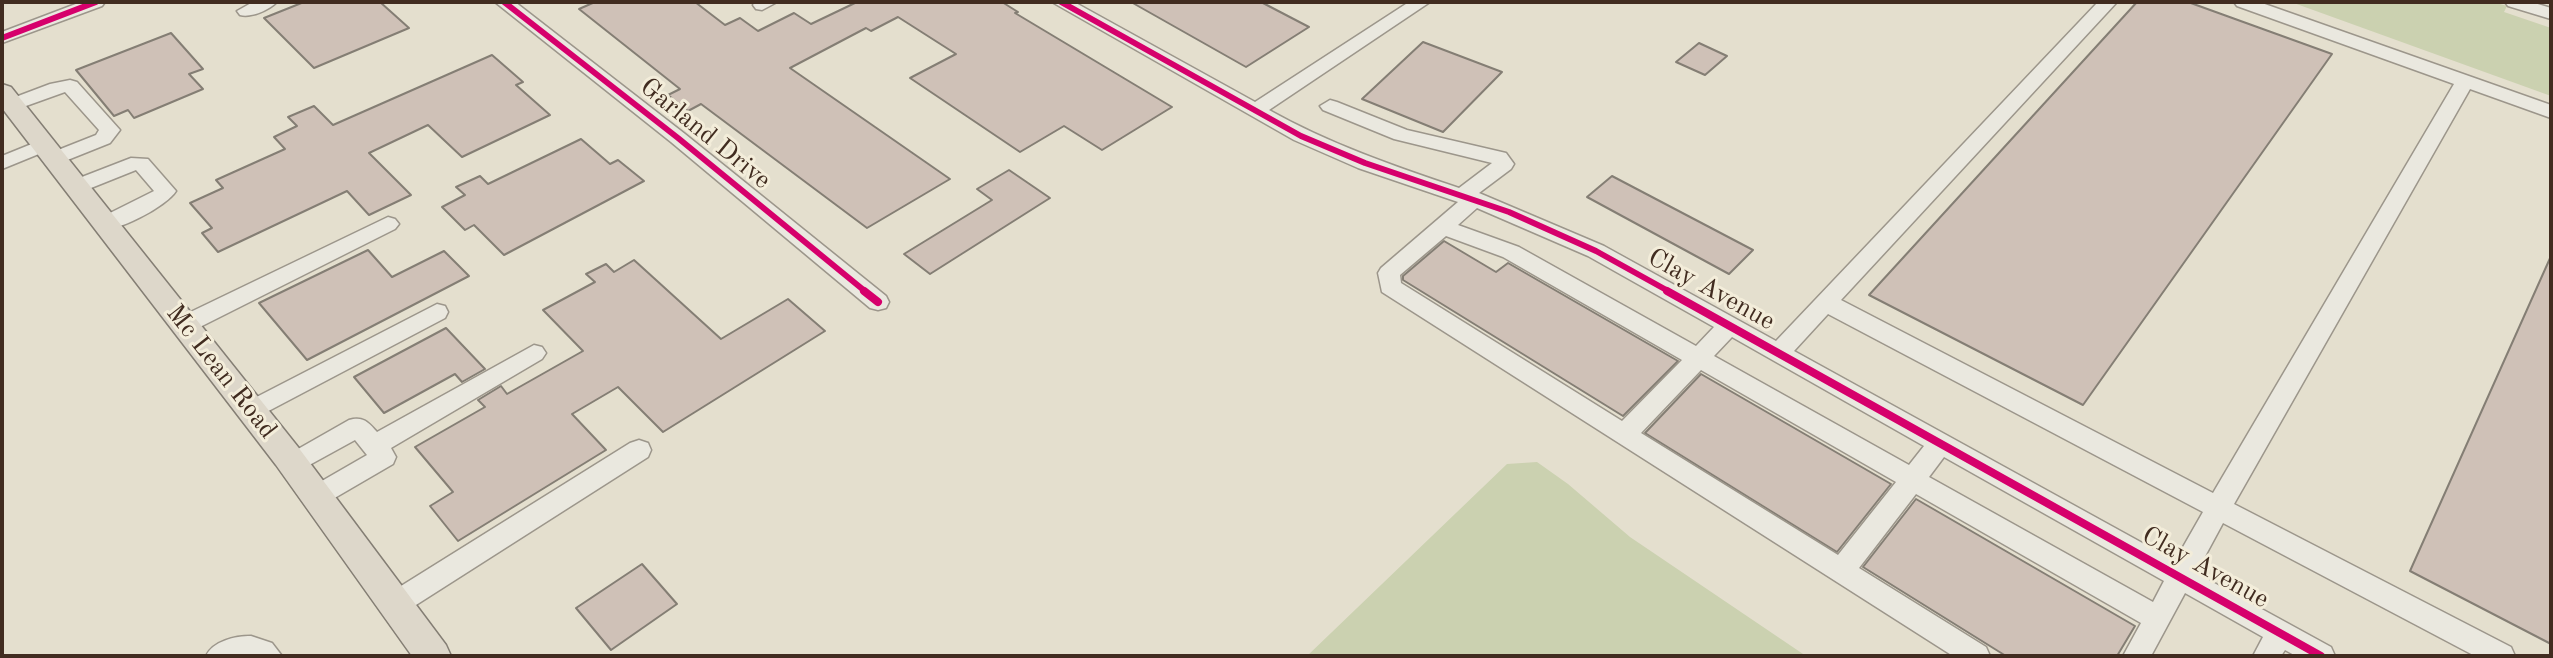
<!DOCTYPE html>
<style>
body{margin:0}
#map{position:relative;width:2553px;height:658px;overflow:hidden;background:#e4dfce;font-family:"Old Standard TT",serif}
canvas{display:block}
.frame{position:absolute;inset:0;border:4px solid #412c20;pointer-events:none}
</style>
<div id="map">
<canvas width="2553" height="658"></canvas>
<div class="frame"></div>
</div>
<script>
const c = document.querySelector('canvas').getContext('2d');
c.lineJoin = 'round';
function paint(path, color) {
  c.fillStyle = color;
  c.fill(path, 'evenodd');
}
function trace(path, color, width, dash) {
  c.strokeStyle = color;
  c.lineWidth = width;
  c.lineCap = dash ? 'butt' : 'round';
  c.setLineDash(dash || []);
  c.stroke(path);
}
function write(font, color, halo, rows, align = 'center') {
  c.font = font + ' "Old Standard TT",serif';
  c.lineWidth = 6;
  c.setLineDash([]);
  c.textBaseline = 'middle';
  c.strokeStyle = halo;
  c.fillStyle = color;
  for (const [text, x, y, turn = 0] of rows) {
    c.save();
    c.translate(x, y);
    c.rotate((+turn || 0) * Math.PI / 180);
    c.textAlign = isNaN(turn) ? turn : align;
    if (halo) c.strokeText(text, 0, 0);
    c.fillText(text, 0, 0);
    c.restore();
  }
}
paint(new Path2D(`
 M 2291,2 L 2493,2 L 2507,6 L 2504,12 L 2551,28 L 2551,96 Z
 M 1537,462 L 1568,484 L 1630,537 L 1806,656 L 1307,656 L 1507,464 Z`), '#cbd1b0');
const building = new Path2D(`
 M 304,2 L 380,2 L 409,28 L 314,68 L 264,18 Z
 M 595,2 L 695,2 L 725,25 L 740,18 L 758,31 L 794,13 L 811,24 L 857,2 L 1002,2 L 1018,12 L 1015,13 L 1172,107 L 1102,150 L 1064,126 L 1020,152 L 910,78 L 956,54 L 898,17 L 871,31 L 866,28 L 790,68 L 950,179 L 867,228 L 701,104 L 688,111 L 668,95 L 680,89 L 579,9 Z
 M 1131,2 L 1261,2 L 1309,27 L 1246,67 Z
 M 2137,2 L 2188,2 L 2332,54 L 2083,405 L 1869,295 Z
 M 171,33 L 203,69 L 189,74 L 203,89 L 134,118 L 128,110 L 114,116 L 76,70 Z
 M 1423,42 L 1502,72 L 1443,132 L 1362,99 Z
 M 1699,43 L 1727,56 L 1705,75 L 1676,62 Z
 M 492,55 L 523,82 L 516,85 L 550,115 L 462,157 L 428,125 L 369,153 L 411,195 L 369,215 L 347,191 L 218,252 L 202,233 L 212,228 L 190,203 L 223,188 L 216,180 L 285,149 L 274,137 L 297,126 L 288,117 L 314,106 L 333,125 Z
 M 581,139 L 610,164 L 618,160 L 644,181 L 504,255 L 474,225 L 465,230 L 442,207 L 465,195 L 456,187 L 480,176 L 488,184 Z
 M 1009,170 L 1050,198 L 930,274 L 904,254 L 992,200 L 977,189 Z
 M 1612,176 L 1753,250 L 1729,274 L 1587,197 Z
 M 1444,241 L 1496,272 L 1508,263 L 1678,361 L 1623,416 L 1403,280 L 1403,276 Z
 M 368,250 L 392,277 L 444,251 L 469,276 L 307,360 L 259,303 Z
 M 2551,256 L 2551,644 L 2410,571 Z
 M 634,260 L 721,339 L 788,299 L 825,331 L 663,432 L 618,387 L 572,414 L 606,450 L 458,541 L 430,506 L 453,492 L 415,447 L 485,407 L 478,400 L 501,386 L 507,394 L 583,351 L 543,310 L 595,282 L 586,274 L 606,264 L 614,272 Z
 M 446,328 L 485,369 L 462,382 L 455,374 L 384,413 L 354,377 Z
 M 1701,374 L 1891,484 L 1837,552 L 1645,433 Z
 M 1916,499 L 2135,626 L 2117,656 L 2006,656 L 1863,567 Z
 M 642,564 L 677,604 L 611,650 L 576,608 Z`);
paint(building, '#cfc1b7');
trace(building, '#847e74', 2);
const minor = new Path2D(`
 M 81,2 L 105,2 L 102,6 L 2,43 L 2,32 Z
 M 253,2 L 277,2 C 269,10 251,18 240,15 L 237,11 Z
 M 495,2 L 515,2 L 685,134 L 886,296 L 889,302 L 886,308 L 878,310 L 870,308 L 671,142 Z
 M 755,2 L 777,2 L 762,10 L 756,9 L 753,5 Z
 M 1052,2 L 1074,2 L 1255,102 L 1409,2 L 1430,2 L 1269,110 C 1330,144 1393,166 1459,188 L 1492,163 L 1394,139 L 1323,110 L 1320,106 L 1330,100 L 1337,102 L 1407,130 L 1506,153 L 1514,164 L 1511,169 L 1479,193 L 1604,246 L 1776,341 L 2098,2 L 2117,2 L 1841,300 L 2213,493 L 2454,84 L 2237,6 L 2234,2 L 2259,2 L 2551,105 L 2551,118 L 2470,89 L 2234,504 L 2511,647 L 2515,656 L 2475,656 L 2223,523 L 2196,573 L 2331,647 L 2335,656 L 2296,656 L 2285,650 L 2281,656 L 2253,656 L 2263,637 L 2185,593 L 2151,656 L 2123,656 L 2141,623 L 1916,494 L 1859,568 L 1986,647 L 1990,656 L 1953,656 L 1382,292 L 1378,273 L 1381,268 L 1458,202 L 1358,168 L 1294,140 ZM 1477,208 L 1588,256 L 1714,327 L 1696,346 L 1519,247 L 1458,225 ZM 1446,236 L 1503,257 L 1682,360 L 1622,421 L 1401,283 L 1400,275 ZM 1828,314 L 2203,512 L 2175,561 L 1794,351 ZM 1732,337 L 1924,446 L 1909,465 L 1714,356 ZM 1701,370 L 1896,482 L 1838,555 L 1641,433 ZM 1944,457 L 2164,581 L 2153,602 L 1929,477 Z
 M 2505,2 L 2531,2 L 2551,8 L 2551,19 L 2508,6 Z
 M 70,80 L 77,82 L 120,130 L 110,143 L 55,165 L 48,164 L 45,159 L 48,154 L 96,135 L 99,130 L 65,92 L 12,111 L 2,105 L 5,101 L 50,84 Z
 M 44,139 L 51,141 L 54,145 L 51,149 L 2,169 L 2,156 Z
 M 131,158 L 148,159 L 176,191 C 167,206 115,234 98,229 L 94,224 L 98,219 L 154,191 L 136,170 L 76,194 L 69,192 L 66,187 L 69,182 Z
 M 388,217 L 395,219 L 399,224 L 395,229 L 192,331 L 184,333 L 176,331 L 173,325 L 176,319 Z
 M 437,304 L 445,306 L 448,312 L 445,318 L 259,416 L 251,419 L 243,416 L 239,410 L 243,404 Z
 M 534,345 L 542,347 L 546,353 L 542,359 L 391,448 L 396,457 L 393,464 L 326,503 L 317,506 L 308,503 L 304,496 L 308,489 L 367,455 L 355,440 L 293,474 L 284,471 L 281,464 L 284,457 L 349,420 C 363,416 368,422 377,432 Z
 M 639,440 L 648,443 L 651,450 L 648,457 L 405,612 L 395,616 L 385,612 L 381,604 L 385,596 L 630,443 Z
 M 251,636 L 272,643 L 282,656 L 206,656 C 213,641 235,636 251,636 Z`);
const major = new Path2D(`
 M 2,84 L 11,87 L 298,447 L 446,645 L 451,656 L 412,656 L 276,465 L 2,108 Z`);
trace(minor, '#9c968b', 3);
trace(major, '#847e74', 3);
paint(minor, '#eae8df');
paint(major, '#ddd7ca');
trace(new Path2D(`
 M 504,2 L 678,138 L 866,292
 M 1061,2 L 1301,136 L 1365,163 L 1509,212 L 1596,251 L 1670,292
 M 2,38 L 96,2`), '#d6006c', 6);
trace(new Path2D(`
 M 864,291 L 878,302
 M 1667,291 L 2321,656`), '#d6006c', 8);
write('26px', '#412c20', '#f3edda', [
 ["Garland Drive",705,134,39],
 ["Clay Avenue",1711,290,29],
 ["Mc Lean Road",221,372,52],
 ["Clay Avenue",2205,568,29]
]);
</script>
